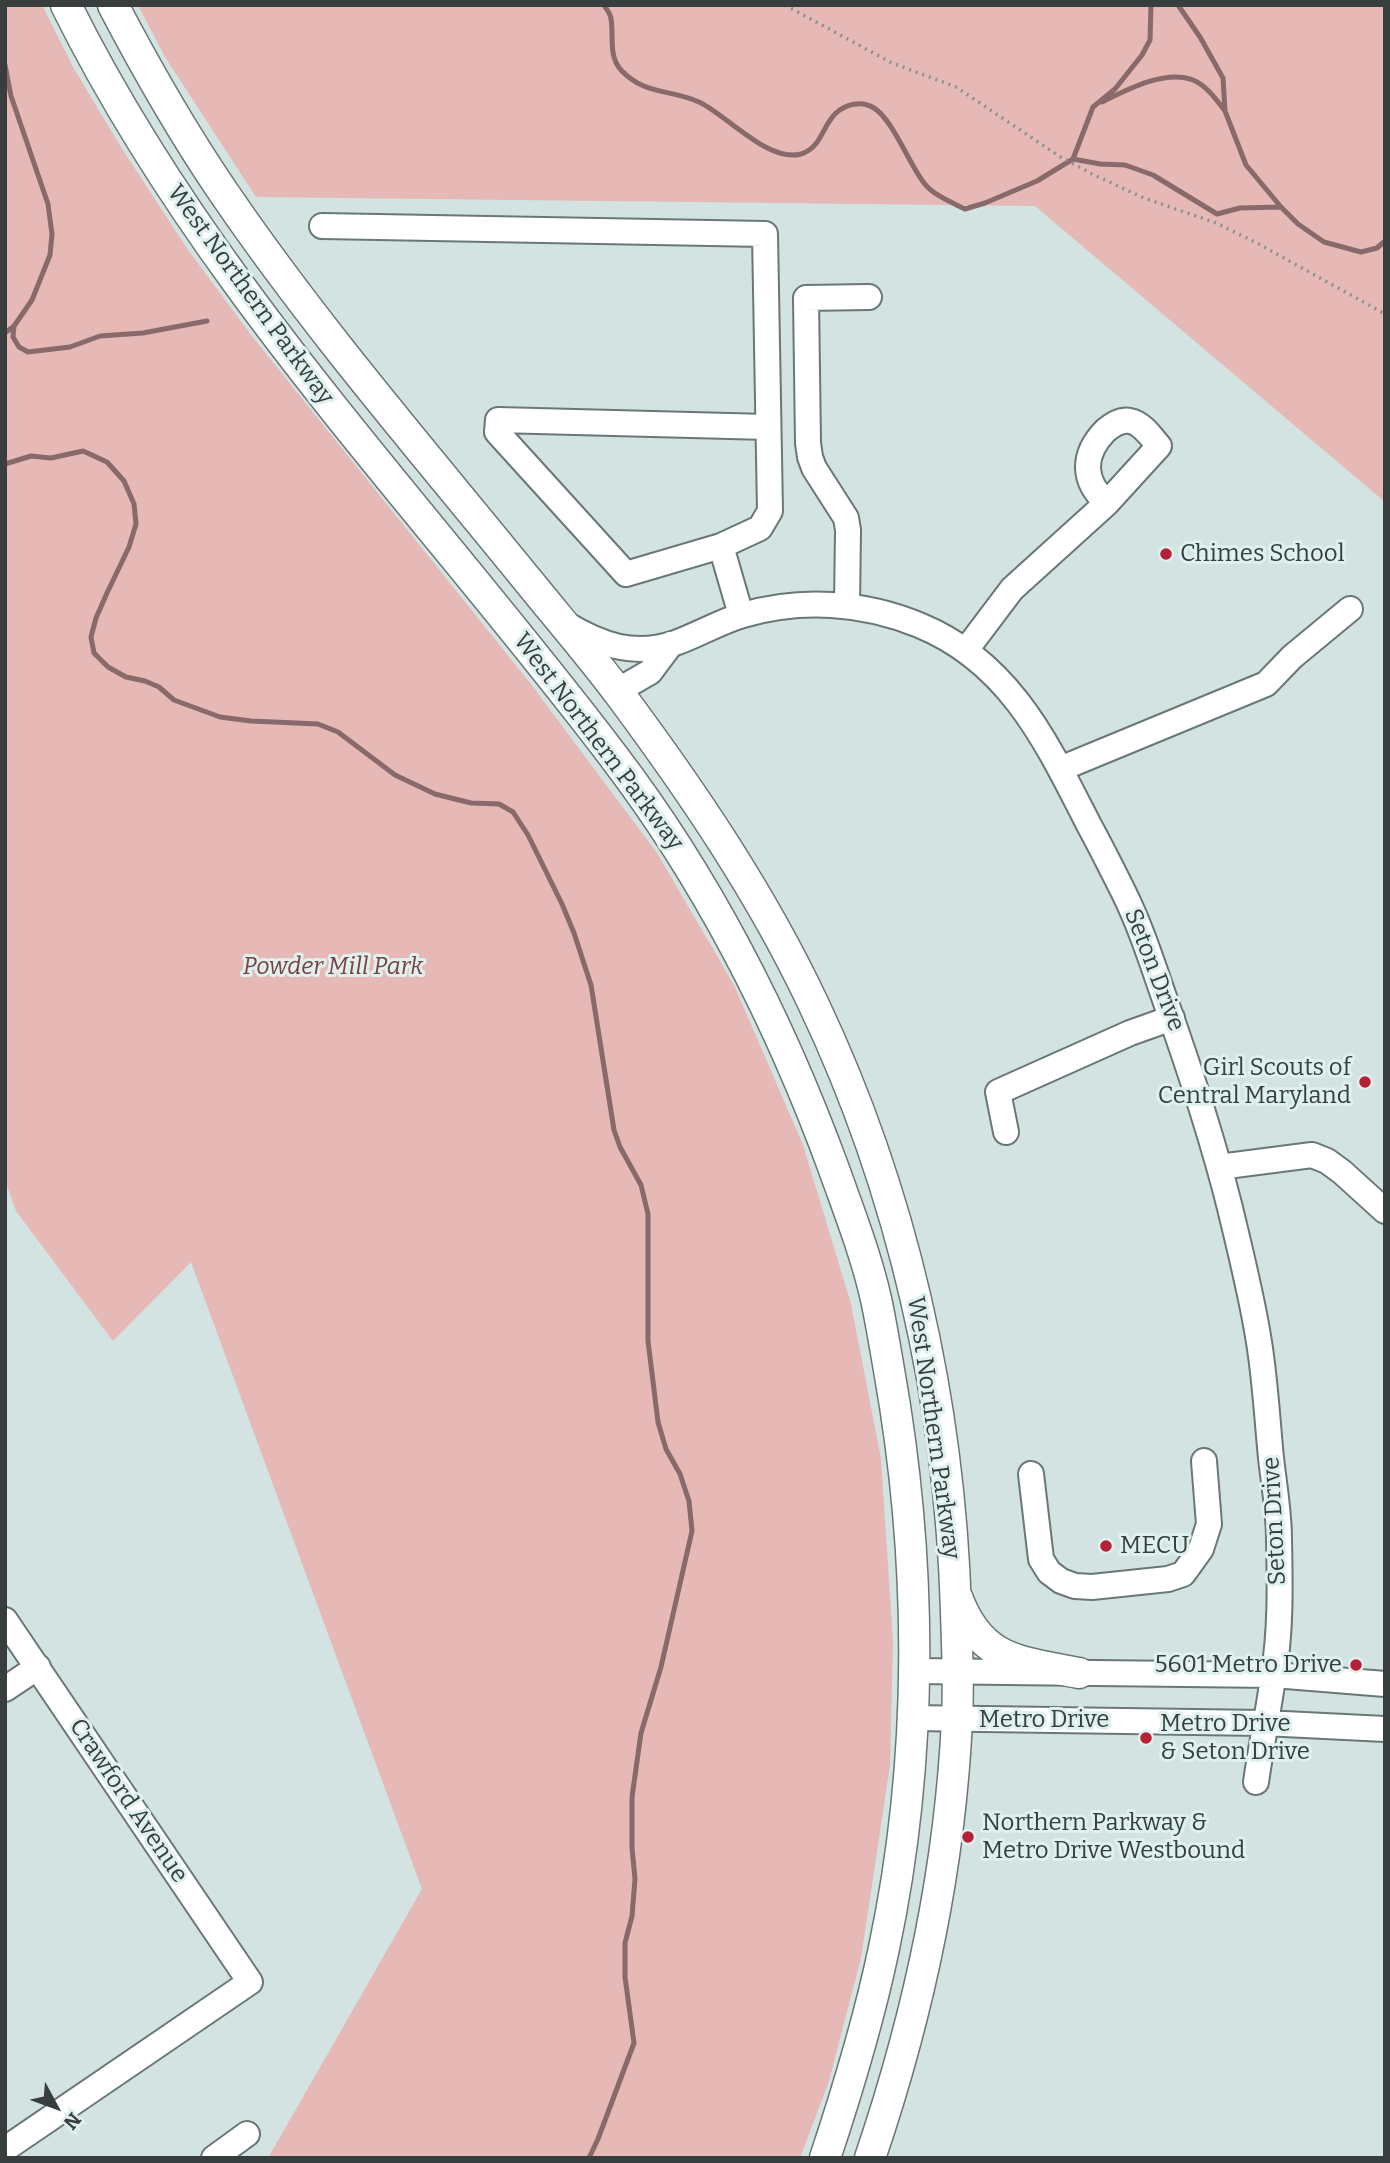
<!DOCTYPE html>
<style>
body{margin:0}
#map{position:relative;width:1390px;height:2163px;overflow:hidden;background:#d2e3e1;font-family:Bitter,serif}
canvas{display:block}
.frame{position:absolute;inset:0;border:7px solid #373e3d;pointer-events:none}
.north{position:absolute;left:21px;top:2072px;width:70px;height:70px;-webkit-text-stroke:5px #dff1ee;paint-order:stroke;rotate:131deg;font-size:19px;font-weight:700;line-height:28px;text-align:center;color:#373e3d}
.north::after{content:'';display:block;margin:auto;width:24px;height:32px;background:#373e3d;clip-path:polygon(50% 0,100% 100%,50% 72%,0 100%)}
</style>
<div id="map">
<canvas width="1390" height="2163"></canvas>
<div class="frame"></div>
<div class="north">N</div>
</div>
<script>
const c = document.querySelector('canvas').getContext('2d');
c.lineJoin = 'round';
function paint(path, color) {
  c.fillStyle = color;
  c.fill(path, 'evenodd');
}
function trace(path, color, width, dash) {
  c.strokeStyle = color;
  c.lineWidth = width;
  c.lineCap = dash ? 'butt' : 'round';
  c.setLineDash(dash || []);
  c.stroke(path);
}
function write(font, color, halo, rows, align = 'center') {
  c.font = font + ' Bitter,serif';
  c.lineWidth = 6;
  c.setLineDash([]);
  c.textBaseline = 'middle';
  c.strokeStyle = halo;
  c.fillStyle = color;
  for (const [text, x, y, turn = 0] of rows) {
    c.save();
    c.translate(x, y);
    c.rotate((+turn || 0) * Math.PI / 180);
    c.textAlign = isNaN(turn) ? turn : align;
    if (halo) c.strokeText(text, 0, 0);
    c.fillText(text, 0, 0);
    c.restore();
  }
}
paint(new Path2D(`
 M 5,5 L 42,5 L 73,67 L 119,144 L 186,247 L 251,335 L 530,683 L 657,853 L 734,985 L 803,1145 L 851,1304 L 881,1459 L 893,1642 L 890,1765 L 861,1958 L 829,2081 L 800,2158 L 268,2158 L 422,1889 L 191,1262 L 113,1341 L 16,1211 L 5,1180 Z
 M 138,5 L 1385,5 L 1385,502 L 1035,206 L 256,197 L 165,57 Z`), '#e6b8b6');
trace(new Path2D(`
 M 604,5 C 607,10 611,14 611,19 C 614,35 608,56 621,70 C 644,95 670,89 699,102 C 727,115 768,163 801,154 C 821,148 822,127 835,114 C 845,104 861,100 874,108 C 893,120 909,164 924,183 C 933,195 951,202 965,209 L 985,203 L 1037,181 L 1073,159 L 1093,107 L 1115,89 L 1142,55 L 1150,40 L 1151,5
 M 1178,5 L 1200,37 L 1223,78 L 1225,111 L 1246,165 L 1281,207 L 1298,224 L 1324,242 L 1361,252 L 1377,248 L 1385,241
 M 5,65 L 11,96 L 48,204 L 52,234 L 50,255 L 32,300 L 14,326 L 5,333
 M 1102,102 C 1126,90 1165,69 1193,80 C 1207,86 1216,99 1225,111
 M 1073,159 L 1100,164 L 1125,165 L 1153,175 L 1217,214 L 1240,208 L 1281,207
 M 14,326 L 13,337 L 19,347 L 28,352 L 70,347 L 100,336 L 143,333 L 207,321
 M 5,464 L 31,456 L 51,458 L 83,451 L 107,462 L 124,481 L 134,504 L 136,524 L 129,547 L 107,593 L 96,618 L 91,637 L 94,653 L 108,667 L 126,677 L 145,681 L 159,687 L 174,700 L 220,717 L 251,721 L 318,724 L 338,732 L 395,775 L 435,794 L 471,803 L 499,804 L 513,812 L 528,835 L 562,904 L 574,933 L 591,985 L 614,1130 L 620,1147 L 641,1185 L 648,1214 L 648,1341 L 658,1422 L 666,1449 L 680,1474 L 689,1501 L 692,1531 L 661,1667 L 641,1733 L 632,1797 L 632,1848 L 635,1879 L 632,1916 L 625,1943 L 625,1977 L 634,2043 L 598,2139 L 589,2158`), '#876a69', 5);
const minor = new Path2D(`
 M 322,226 L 765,234 L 770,511 L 760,528 L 721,546 L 741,615
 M 721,546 L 626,574 L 497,432 L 498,420 L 768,427
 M 847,606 L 848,530 L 846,518 L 814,468 L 810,457 L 808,443 L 806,298 L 869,297
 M 566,624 C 601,645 634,657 675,643 C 698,635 719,622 743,615 C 801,598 863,602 919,625 C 1010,662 1047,743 1089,825 C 1101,847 1112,869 1123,891 C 1140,925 1152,962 1164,997 C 1189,1067 1212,1136 1230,1208 C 1240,1250 1251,1293 1258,1336 C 1265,1376 1267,1417 1271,1458 C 1274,1485 1279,1512 1279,1539 C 1280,1585 1281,1632 1273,1678 C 1268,1713 1261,1747 1256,1782
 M 966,650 L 1012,589 L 1107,503 L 1159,446 C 1152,438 1142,423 1130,421 C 1120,419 1112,425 1105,431 C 1082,455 1082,481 1107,503
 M 617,691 L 650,672 L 671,644
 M 1060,769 L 1266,684 L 1292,657 L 1350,609
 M 1006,1132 L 998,1092 L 1130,1033 L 1172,1018
 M 1219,1167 L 1312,1155 L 1327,1161 L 1342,1172 L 1385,1211
 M 1031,1474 L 1041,1559 L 1049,1572 L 1061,1581 L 1075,1586 L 1092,1587 L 1168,1579 L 1183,1574 L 1201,1549 L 1209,1524 L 1204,1461
 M 5,1620 L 250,1982 L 5,2149
 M 915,1671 L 1274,1675 L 1385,1684
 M 5,1689 L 38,1667
 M 913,1718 L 1264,1723 L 1385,1729
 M 214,2158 L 247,2134`);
const major = new Path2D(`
 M 66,5 C 205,286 427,510 614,757 C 710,883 781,1024 835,1172 C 850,1214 866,1255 876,1299 C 881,1322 885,1347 889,1370 C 923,1561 924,1759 884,1948 C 869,2020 848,2089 825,2158
 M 113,5 C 147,70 183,133 224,193 C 316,328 427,456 530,583 C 560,620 592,657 621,696 C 693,793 761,893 813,1003 C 903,1192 950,1403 956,1611 C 957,1648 959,1684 957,1720 C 950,1869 918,2017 870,2158
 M 957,1597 C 981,1662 1020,1661 1079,1673`);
trace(minor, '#697876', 28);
trace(major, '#697876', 33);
trace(new Path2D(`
 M 785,5 L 892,63 L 956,87 L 1059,156 L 1092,174 L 1144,198 L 1216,223 L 1257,243 L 1385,314`), '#869290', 3.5, [2, 5]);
trace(minor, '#fff', 24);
trace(major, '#fff', 30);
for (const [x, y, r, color] of [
 [1166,554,7,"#b42135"],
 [1365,1082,7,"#b42135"],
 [1106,1546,7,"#b42135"],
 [1356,1665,7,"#b42135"],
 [1146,1738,7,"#b42135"],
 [968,1837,7,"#b42135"]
]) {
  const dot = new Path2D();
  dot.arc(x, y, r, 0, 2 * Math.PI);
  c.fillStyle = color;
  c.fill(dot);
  trace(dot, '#dff1ee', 2.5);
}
write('24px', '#373e3d', '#dff1ee', [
 ["West Northern Parkway",250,295,54],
 ["West Northern Parkway",598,742,53],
 ["Seton Drive",1154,970,69],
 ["West Northern Parkway",933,1428,82],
 ["Seton Drive",1275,1521,-93],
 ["Metro Drive",1044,1720],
 ["Crawford Avenue",128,1801,56]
]);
write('24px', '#373e3d', '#dff1ee', [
 ["Chimes School",1180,554],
 ["Girl Scouts of",1351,1068,"right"],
 ["Central Maryland",1351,1096,"right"],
 ["MECU",1120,1546],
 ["5601 Metro Drive",1342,1665,"right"],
 ["Metro Drive",1160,1724],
 ["& Seton Drive",1160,1752],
 ["Northern Parkway &",982,1823],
 ["Metro Drive Westbound",982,1851]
], 'left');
write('italic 24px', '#7d4041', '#dff1ee', [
 ["Powder Mill Park",333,967]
]);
</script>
